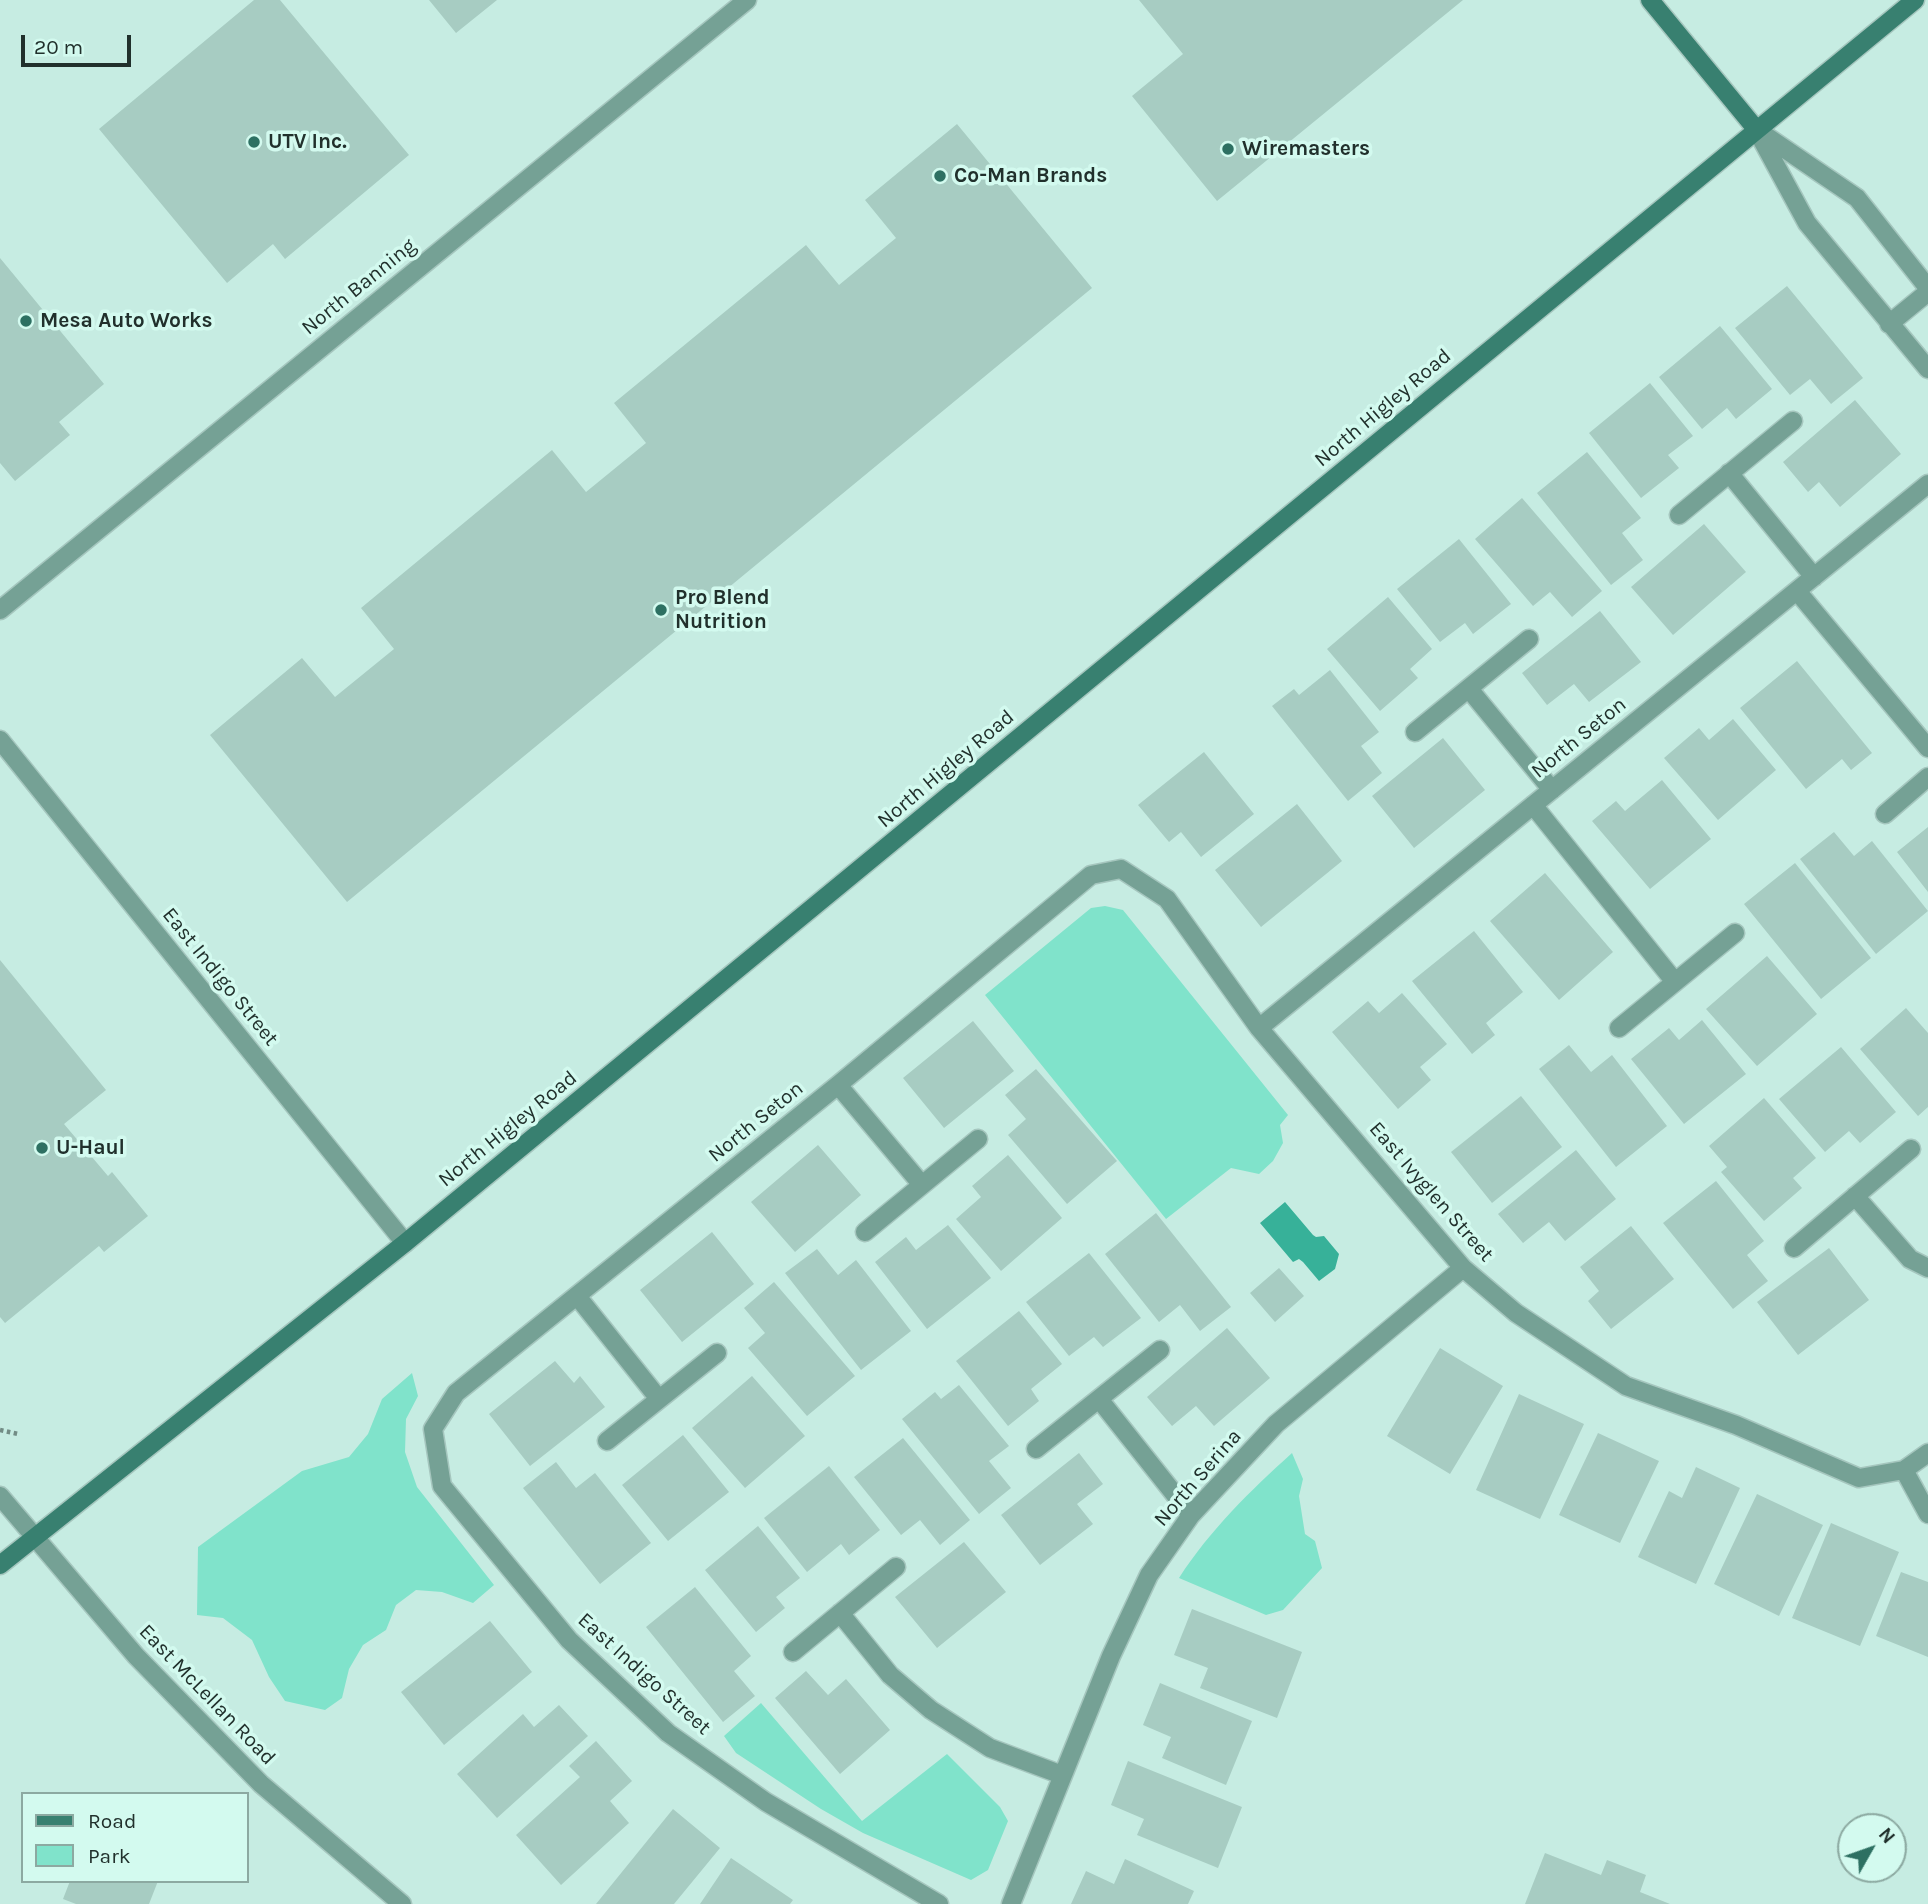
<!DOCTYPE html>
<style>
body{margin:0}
#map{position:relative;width:1928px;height:1904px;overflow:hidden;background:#c6ece2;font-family:Karla,sans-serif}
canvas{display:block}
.legend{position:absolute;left:21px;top:1792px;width:228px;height:91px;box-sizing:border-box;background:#d3faef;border:2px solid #8ca9a1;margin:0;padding:9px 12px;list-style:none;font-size:21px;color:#21302c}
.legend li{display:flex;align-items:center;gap:14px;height:35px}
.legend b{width:35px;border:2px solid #8ca9a1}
.north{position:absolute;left:1837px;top:1813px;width:70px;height:70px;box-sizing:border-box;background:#d3faef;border:2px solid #8ca9a1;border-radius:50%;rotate:50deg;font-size:19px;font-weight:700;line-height:28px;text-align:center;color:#21302c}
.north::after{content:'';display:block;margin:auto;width:24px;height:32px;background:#2d7062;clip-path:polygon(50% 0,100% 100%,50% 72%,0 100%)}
.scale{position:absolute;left:21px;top:35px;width:110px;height:32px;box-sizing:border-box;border:4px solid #21302c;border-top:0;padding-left:9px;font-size:21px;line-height:24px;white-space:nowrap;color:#21302c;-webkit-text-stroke:5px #d3faef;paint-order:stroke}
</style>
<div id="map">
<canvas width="1928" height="1904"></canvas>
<ul class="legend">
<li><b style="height:9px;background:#388070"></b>Road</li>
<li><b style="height:19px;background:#80e3cb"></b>Park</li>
</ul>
<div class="north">N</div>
<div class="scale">20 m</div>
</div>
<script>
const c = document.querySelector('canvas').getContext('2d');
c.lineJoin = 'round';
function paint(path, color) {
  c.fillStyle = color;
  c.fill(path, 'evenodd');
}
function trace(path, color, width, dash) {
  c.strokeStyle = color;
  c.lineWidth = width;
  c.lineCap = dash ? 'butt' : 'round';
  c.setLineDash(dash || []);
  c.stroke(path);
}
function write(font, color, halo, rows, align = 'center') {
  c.font = font + ' Karla,sans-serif';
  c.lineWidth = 7;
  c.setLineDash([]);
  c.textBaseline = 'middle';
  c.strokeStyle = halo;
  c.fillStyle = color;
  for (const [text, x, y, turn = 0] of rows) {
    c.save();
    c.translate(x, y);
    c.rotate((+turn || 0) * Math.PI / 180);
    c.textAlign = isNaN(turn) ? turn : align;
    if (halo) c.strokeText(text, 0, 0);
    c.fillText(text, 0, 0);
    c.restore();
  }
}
paint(new Path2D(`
 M 1105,906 L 1123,910 L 1288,1115 L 1280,1125 L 1283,1143 L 1273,1161 L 1259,1174 L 1231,1168 L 1166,1219 L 985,995 L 1091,908 Z
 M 412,1373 L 418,1396 L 406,1419 L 405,1452 L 417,1487 L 494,1585 L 473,1603 L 442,1592 L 416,1590 L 396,1605 L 386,1630 L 363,1645 L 349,1669 L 342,1698 L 325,1710 L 285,1701 L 269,1677 L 252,1640 L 223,1618 L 197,1615 L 198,1547 L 302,1471 L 349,1457 L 368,1434 L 382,1399 Z
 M 1292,1453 L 1303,1479 L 1299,1496 L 1305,1534 L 1315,1541 L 1322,1568 L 1283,1610 L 1266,1615 L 1179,1578 C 1210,1530 1250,1491 1292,1453 Z
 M 761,1703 L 862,1821 L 947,1754 L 1000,1807 L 1008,1821 L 988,1870 L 971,1880 L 863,1833 L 821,1809 L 736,1753 L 724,1736 Z`), '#80e3cb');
paint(new Path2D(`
 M 1285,1202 L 1313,1235 L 1316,1237 L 1324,1236 L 1339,1254 L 1335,1269 L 1319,1281 L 1303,1262 L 1299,1259 L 1293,1262 L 1260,1223 Z`), '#37b199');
paint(new Path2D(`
 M 254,0 L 280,0 L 409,155 L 285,259 L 273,244 L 227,283 L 99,129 Z
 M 429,0 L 497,0 L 456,33 Z
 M 1139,0 L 1463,0 L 1217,201 L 1132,96 L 1183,54 Z
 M 957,124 L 1092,288 L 347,902 L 210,735 L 302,658 L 335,697 L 394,649 L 361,608 L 552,450 L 586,492 L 646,443 L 614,403 L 806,245 L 839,285 L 896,238 L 865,200 Z
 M 0,258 L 104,384 L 59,422 L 70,435 L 15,481 L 0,463 Z
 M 1787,286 L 1863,378 L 1831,404 L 1810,379 L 1790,395 L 1735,328 Z
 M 1720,326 L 1772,389 L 1736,419 L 1727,408 L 1702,429 L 1659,377 Z
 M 1650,383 L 1693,436 L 1668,455 L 1679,468 L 1641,498 L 1589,433 Z
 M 1855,400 L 1901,454 L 1840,507 L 1819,482 L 1808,492 L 1783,462 Z
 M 1587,452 L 1641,518 L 1622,533 L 1643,560 L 1611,585 L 1537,493 Z
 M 1522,498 L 1602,591 L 1572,617 L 1550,592 L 1533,606 L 1475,539 Z
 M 1704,524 L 1746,572 L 1673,635 L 1631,587 Z
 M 1459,539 L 1511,604 L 1473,634 L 1465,623 L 1440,642 L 1397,589 Z
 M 1388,597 L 1432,649 L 1410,669 L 1418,678 L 1380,711 L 1327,649 Z
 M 1600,611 L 1641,662 L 1589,702 L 1574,684 L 1547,705 L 1522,673 Z
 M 1797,661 L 1872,753 L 1851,770 L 1842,759 L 1806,789 L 1740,708 Z
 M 1330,670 L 1379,732 L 1361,746 L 1382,773 L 1348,801 L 1272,706 L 1294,689 L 1299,695 Z
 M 1733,719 L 1776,770 L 1718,820 L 1664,758 L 1699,728 L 1709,740 Z
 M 1443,738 L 1485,790 L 1414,848 L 1372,796 Z
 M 1204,752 L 1254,814 L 1201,857 L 1181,832 L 1169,842 L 1138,805 Z
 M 1662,780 L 1711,839 L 1650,889 L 1592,821 L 1616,801 L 1625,811 Z
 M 1297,804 L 1342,861 L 1261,927 L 1215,870 Z
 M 1928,827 L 1928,892 L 1897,852 Z
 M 1834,832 L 1854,856 L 1872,841 L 1928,911 L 1876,954 L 1800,859 Z
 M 1795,863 L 1871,958 L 1821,999 L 1744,904 Z
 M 1545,873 L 1613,952 L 1559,1000 L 1490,921 Z
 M 1474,931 L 1523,992 L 1486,1023 L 1495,1035 L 1472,1054 L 1412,981 Z
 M 1767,956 L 1817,1014 L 1757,1066 L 1706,1009 Z
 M 0,960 L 106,1090 L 64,1124 L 108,1176 L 112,1172 L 148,1216 L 104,1252 L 99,1246 L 5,1323 L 0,1317 Z
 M 1402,993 L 1447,1044 L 1420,1067 L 1431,1080 L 1398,1109 L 1332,1032 L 1368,1001 L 1379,1013 Z
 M 1906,1008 L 1928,1033 L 1928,1107 L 1918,1116 L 1860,1049 Z
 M 1702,1020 L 1746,1074 L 1684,1124 L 1631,1059 L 1669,1028 L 1679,1040 Z
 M 973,1021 L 1014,1071 L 944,1128 L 903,1078 Z
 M 1569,1045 L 1591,1072 L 1612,1055 L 1667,1126 L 1616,1167 L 1539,1069 Z
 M 1841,1047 L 1896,1112 L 1860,1143 L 1849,1131 L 1825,1152 L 1779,1099 Z
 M 1036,1069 L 1117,1161 L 1067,1204 L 1008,1135 L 1026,1119 L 1005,1095 Z
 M 1521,1096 L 1562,1147 L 1492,1203 L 1451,1152 Z
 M 1764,1098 L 1816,1158 L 1793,1178 L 1802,1188 L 1764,1221 L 1721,1172 L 1727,1167 L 1709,1146 Z
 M 818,1145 L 861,1195 L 795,1252 L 751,1202 Z
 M 1576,1150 L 1616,1199 L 1565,1241 L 1549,1222 L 1523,1243 L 1498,1214 Z
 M 1008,1155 L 1062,1218 L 1001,1271 L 956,1219 L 981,1197 L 972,1186 Z
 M 1716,1181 L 1764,1241 L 1747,1255 L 1768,1281 L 1733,1309 L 1663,1223 Z
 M 1156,1213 L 1231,1307 L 1200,1331 L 1180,1305 L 1159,1322 L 1105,1254 Z
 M 948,1225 L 991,1278 L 927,1329 L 875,1262 L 906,1237 L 916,1250 Z
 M 1631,1226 L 1674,1279 L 1611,1329 L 1588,1301 L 1599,1291 L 1580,1267 Z
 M 712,1232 L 754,1284 L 682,1342 L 640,1290 Z
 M 1829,1248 L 1869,1300 L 1798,1355 L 1757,1302 Z
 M 817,1249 L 838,1275 L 856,1260 L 911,1331 L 861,1370 L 785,1273 Z
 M 1089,1253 L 1141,1318 L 1103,1347 L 1094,1337 L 1069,1356 L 1026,1302 Z
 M 1279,1268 L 1304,1296 L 1275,1322 L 1250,1293 Z
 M 774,1282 L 855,1376 L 807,1416 L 748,1348 L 765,1333 L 744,1308 Z
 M 1019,1311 L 1062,1364 L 1031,1389 L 1039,1401 L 1008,1426 L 956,1361 Z
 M 1227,1328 L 1270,1378 L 1214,1426 L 1196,1406 L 1172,1426 L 1147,1397 Z
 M 1440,1348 L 1503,1386 L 1450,1474 L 1387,1436 Z
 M 555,1361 L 574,1383 L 580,1376 L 605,1407 L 530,1466 L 489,1414 Z
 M 752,1376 L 805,1436 L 745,1488 L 692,1428 Z
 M 959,1385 L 1009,1446 L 989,1461 L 1011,1488 L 979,1514 L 902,1419 L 935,1392 L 941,1399 Z
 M 1519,1394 L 1584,1424 L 1540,1519 L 1476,1490 Z
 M 1598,1433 L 1659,1461 L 1620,1543 L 1559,1515 Z
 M 683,1435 L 729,1492 L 668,1541 L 622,1485 Z
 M 903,1438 L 970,1520 L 940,1545 L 920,1520 L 901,1535 L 854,1477 Z
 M 1079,1453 L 1103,1484 L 1077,1504 L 1093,1524 L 1040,1565 L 1001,1515 Z
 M 556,1462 L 576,1488 L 595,1473 L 651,1543 L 600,1584 L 523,1488 Z
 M 829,1466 L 880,1530 L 849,1555 L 841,1544 L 807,1572 L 764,1518 Z
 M 1696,1467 L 1740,1488 L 1696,1584 L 1638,1557 L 1669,1491 L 1682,1498 Z
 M 1757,1494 L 1823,1525 L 1779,1616 L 1714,1584 Z
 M 1831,1523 L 1899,1552 L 1860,1646 L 1792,1618 Z
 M 758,1526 L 800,1578 L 776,1597 L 785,1608 L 756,1632 L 705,1570 Z
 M 964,1542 L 1006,1592 L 937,1648 L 895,1597 Z
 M 1901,1572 L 1928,1582 L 1928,1657 L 1876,1636 Z
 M 695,1587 L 751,1656 L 734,1671 L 755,1696 L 723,1722 L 646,1627 Z
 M 1192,1609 L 1302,1652 L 1277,1718 L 1200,1688 L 1208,1668 L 1174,1655 Z
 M 490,1621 L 532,1672 L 444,1745 L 401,1692 Z
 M 806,1671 L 828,1695 L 846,1679 L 890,1730 L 840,1774 L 775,1698 Z
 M 1160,1683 L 1252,1721 L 1226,1785 L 1162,1758 L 1171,1737 L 1143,1725 Z
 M 559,1705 L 588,1736 L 497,1818 L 457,1774 L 523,1714 L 534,1727 Z
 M 596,1741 L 632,1781 L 610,1801 L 629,1823 L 561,1885 L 516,1835 L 580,1777 L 569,1766 Z
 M 1128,1761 L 1242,1807 L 1218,1868 L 1137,1835 L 1144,1819 L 1111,1805 Z
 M 673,1809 L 720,1848 L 674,1904 L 596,1904 Z
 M 1545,1853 L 1601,1875 L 1607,1860 L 1646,1875 L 1640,1892 L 1670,1904 L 1525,1904 Z
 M 731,1858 L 793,1900 L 790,1904 L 700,1904 Z
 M 1125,1859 L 1194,1891 L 1188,1904 L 1071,1904 L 1086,1871 L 1114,1884 Z
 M 70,1881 L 158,1881 L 149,1904 L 76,1904 L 63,1899 Z`), '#a7ccc2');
const street = new Path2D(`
 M 1756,129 L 1807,223 L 1928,369
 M 1760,132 L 1857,198 L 1928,288
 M 1889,324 L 1928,292
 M 1729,473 L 1814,577
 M 1679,515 L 1793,421
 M 1797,591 L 1928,748
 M 0,610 L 747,0
 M 1469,689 L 1552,790
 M 1415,732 L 1529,639
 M 0,740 L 405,1243
 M 1533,805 L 1675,982
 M 1885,814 L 1928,777
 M 1259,1028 L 1928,484
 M 1619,1028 L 1735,933
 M 838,1085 L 922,1185
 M 1855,1196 L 1910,1259 L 1928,1268
 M 865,1232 L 978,1139
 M 1794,1248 L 1911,1149
 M 577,1296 L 659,1399
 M 1099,1399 L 1191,1515
 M 607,1441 L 717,1353
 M 1036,1449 L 1160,1350
 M 1904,1470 L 1928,1514
 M 0,1496 L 136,1656 L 261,1784 L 402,1904
 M 840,1613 L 890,1675 L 931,1710 L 990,1748 L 1062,1775
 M 793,1652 L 896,1567
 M 939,1904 L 766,1802 L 668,1733 L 569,1640 L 442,1486 L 433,1429 L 456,1393 L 838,1085 L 1091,875 L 1121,869 L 1167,899 L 1259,1028 L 1463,1268 L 1516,1313 L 1626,1386 L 1736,1425 L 1859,1478 L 1904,1470 L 1928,1453
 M 1011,1904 L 1111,1656 L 1149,1575 L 1191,1515 L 1276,1424 L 1463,1268`);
const secondary = new Path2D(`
 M 1650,0 L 1756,129
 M 0,1565 L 405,1243 L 1915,0`);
trace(street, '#a5c6be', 21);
trace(secondary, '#a5c6be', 21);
trace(new Path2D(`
 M 0,1430 L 18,1434`), '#728c85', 4.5, [3.5, 3.5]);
trace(street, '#75a195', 18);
trace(secondary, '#388070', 18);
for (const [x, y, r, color] of [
 [254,142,7,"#2d7062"],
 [1228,149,7,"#2d7062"],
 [940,176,7,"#2d7062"],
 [26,321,7,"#2d7062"],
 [661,610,7,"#2d7062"],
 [42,1148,7,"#2d7062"]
]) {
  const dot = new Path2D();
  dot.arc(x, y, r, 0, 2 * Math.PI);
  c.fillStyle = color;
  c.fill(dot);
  trace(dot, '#d3faef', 2.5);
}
write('bold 21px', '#21302c', '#d3faef', [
 ["UTV Inc.",268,142],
 ["Wiremasters",1242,149],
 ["Co-Man Brands",954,176],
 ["Mesa Auto Works",40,321],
 ["Pro Blend",675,598],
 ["Nutrition",675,622],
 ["U-Haul",56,1148]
], 'left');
write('21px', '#21302c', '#d3faef', [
 ["North Banning",359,287,-39],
 ["North Higley Road",1383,408,-40],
 ["North Seton",1579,738,-39],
 ["North Higley Road",946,769,-40],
 ["East Indigo Street",220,977,51],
 ["North Seton",756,1122,-39],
 ["North Higley Road",508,1129,-39],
 ["East Ivyglen Street",1431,1192,49],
 ["North Serina",1198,1478,-49],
 ["East Indigo Street",644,1674,42],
 ["East McLellan Road",207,1695,46]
]);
</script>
